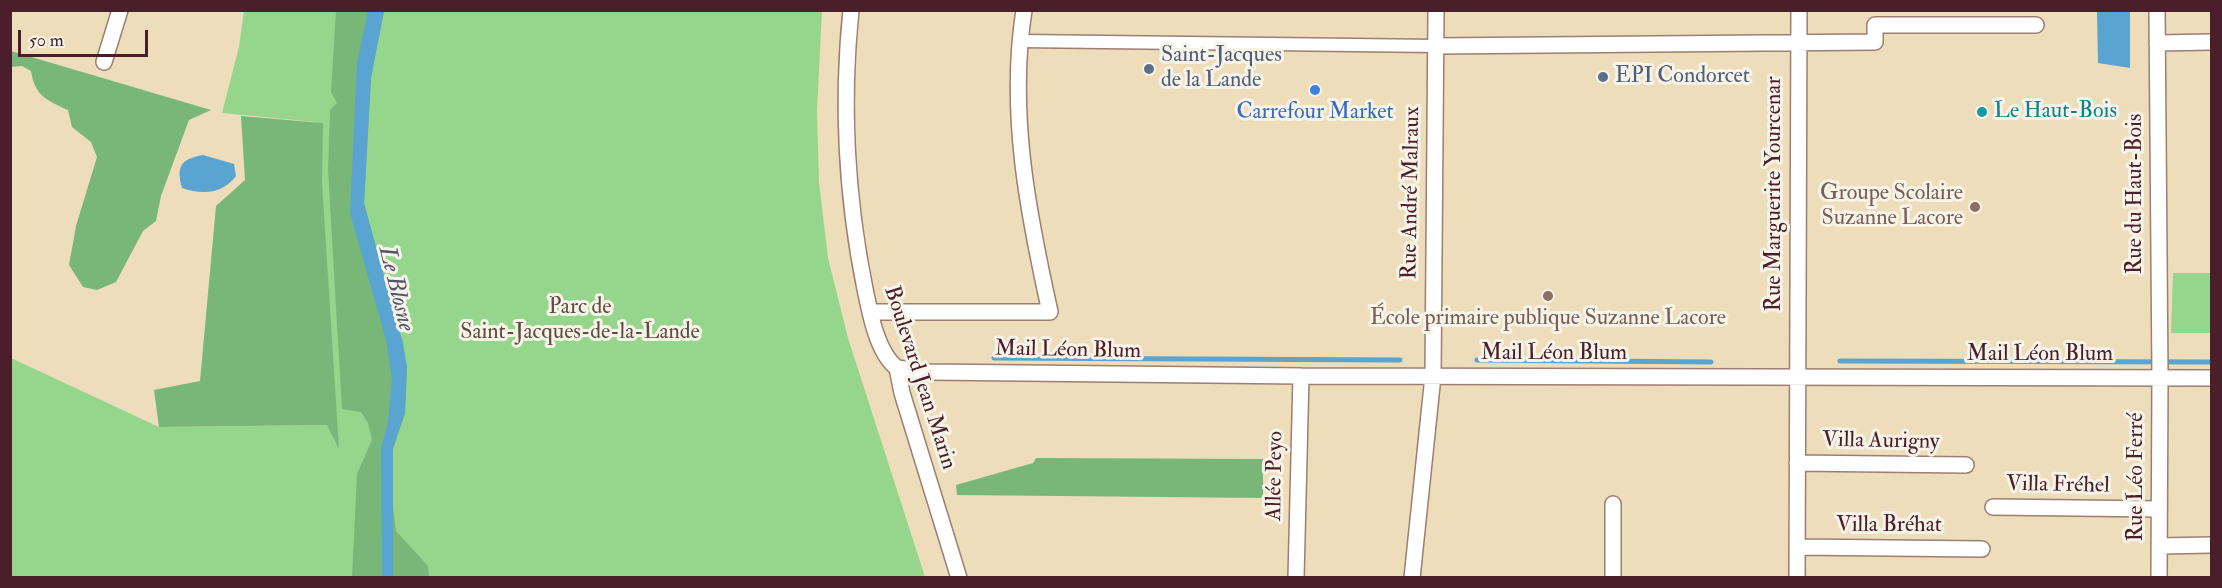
<!DOCTYPE html>
<meta charset="utf-8">
<style>
body{margin:0}
#map{position:relative;width:2222px;height:588px;overflow:hidden;background:#edddba;font-family:"IM FELL Double Pica",serif}
canvas{display:block}
.frame{position:absolute;inset:0;border:12px solid #4a1f2b;pointer-events:none}
.scale{position:absolute;left:18px;top:30px;width:130px;height:27px;box-sizing:border-box;border:3px solid #4a1f2b;border-top:0;padding-left:8px;font-size:18px;line-height:21px;white-space:nowrap;color:#4a1f2b;-webkit-text-stroke:4px #f7f3e8;paint-order:stroke}
</style>
<div id="map">
<canvas width="2222" height="588"></canvas>
<div class="frame"></div>
<div class="scale">50 m</div>
</div>
<script>
const c = document.querySelector('canvas').getContext('2d');
c.lineJoin = 'round';
function paint(path, color) {
  c.fillStyle = color;
  c.fill(path, 'evenodd');
}
function trace(path, color, width, dash) {
  c.strokeStyle = color;
  c.lineWidth = width;
  c.lineCap = dash ? 'butt' : 'round';
  c.setLineDash(dash || []);
  c.stroke(path);
}
function write(font, color, halo, rows, align = 'center') {
  c.font = font + ' "IM FELL Double Pica",serif';
  c.lineWidth = 6;
  c.setLineDash([]);
  c.textBaseline = 'middle';
  c.strokeStyle = halo;
  c.fillStyle = color;
  for (const [text, x, y, turn = 0] of rows) {
    c.save();
    c.translate(x, y);
    c.rotate((+turn || 0) * Math.PI / 180);
    c.textAlign = isNaN(turn) ? turn : align;
    if (halo) c.strokeText(text, 0, 0);
    c.fillText(text, 0, 0);
    c.restore();
  }
}
paint(new Path2D(`
 M 244,11 L 822,11 L 817,110 L 819,182 L 828,258 L 848,338 L 925,577 L 11,578 L 11,358 L 159,427 L 327,425 L 316,122 L 222,113 L 239,47 Z
 M 2173,273 L 2211,273 L 2211,333 L 2171,333 Z`), '#96d68c');
paint(new Path2D(`
 M 336,11 L 384,11 L 371,78 L 364,202 L 407,367 L 405,413 L 392,453 L 393,507 L 396,531 L 428,566 L 429,577 L 352,577 L 357,474 L 372,440 L 368,423 L 361,412 L 342,409 L 328,170 L 330,110 L 337,103 L 331,92 Z
 M 11,51 L 211,110 L 189,120 L 161,196 L 156,221 L 143,231 L 116,282 L 97,290 L 83,287 L 69,265 L 76,226 L 97,157 L 91,142 L 72,127 L 68,110 C 46,100 35,96 31,71 L 22,66 L 11,67 Z
 M 241,116 L 323,123 L 322,183 L 339,449 L 327,425 L 159,427 L 154,390 L 200,381 L 216,206 L 245,180 Z
 M 1036,458 L 1263,459 L 1263,498 L 957,495 L 956,485 L 1033,463 Z`), '#78b778');
paint(new Path2D(`
 M 368,11 L 384,11 L 371,78 L 364,204 L 403,343 L 407,367 L 405,413 L 393,447 L 393,578 L 382,577 L 381,448 L 388,422 L 392,379 L 386,340 L 350,213 L 357,63 Z
 M 2097,11 L 2130,11 L 2130,68 L 2098,63 Z
 M 203,155 L 234,164 L 236,176 C 223,194 202,195 182,188 C 176,166 181,159 203,155 Z`), '#59a4d1');
trace(new Path2D(`
 M 994,358 L 1400,360
 M 1477,360 L 1711,362
 M 1840,361 L 2212,362`), '#59a4d1', 5);
const pedestrian = new Path2D(`
 M 1021,41 L 1436,46`);
const minor = new Path2D(`
 M 851,10 C 841,106 846,195 865,289 C 870,313 877,353 897,368 L 902,393 L 959,578
 M 2157,10 L 2160,378 L 2159,578
 M 2157,43 L 2212,42
 M 1436,46 L 1875,42 L 1875,25 L 2036,25
 M 104,62 L 120,10
 M 870,312 L 1050,312 C 1028,213 1008,112 1024,10
 M 897,368 L 929,372 L 1301,376 L 2212,378
 M 1797,463 L 1966,465
 M 1993,507 L 2159,509
 M 2159,546 L 2212,545
 M 1797,547 L 1982,549
 M 1296,578 L 1301,376
 M 1412,578 L 1433,376 L 1436,10
 M 1613,578 L 1613,504
 M 1797,578 L 1799,10`);
trace(pedestrian, '#9c7e72', 15);
trace(minor, '#9c7e72', 18);
trace(pedestrian, '#fff', 12);
trace(minor, '#fff', 15);
for (const [x, y, r, color] of [
 [1149,69,6,"#5c6f8a"],
 [1603,77,6,"#5c6f8a"],
 [1315,90,6,"#3f7fe0"],
 [1982,112,6,"#0f9aa8"],
 [1975,207,6,"#8d6e63"],
 [1548,296,6,"#8d6e63"]
]) {
  const dot = new Path2D();
  dot.arc(x, y, r, 0, 2 * Math.PI);
  c.fillStyle = color;
  c.fill(dot);
  trace(dot, '#f7f3e8', 2);
}
write('22px', '#4e5e75', '#f7f3e8', [
 ["Saint-Jacques",1161,56],
 ["de la Lande",1161,81],
 ["EPI Condorcet",1615,77]
], 'left');
write('22px', '#0d838f', '#f7f3e8', [
 ["Le Haut-Bois",1994,112]
], 'left');
write('22px', '#366cbe', '#f7f3e8', [
 ["Carrefour Market",1315,113]
]);
write('22px', '#4a1f2b', '#f7f3e8', [
 ["Rue André Malraux",1412,193,-89],
 ["Rue Marguerite Yourcenar",1775,194,-90],
 ["Rue du Haut-Bois",2136,194,-90],
 ["Mail Léon Blum",1068,351,1],
 ["Mail Léon Blum",1554,354],
 ["Mail Léon Blum",2040,355],
 ["Boulevard Jean Marin",919,378,72],
 ["Villa Aurigny",1881,442,1],
 ["Allée Peyo",1276,476,-89],
 ["Rue Léo Ferré",2137,477,-90],
 ["Villa Fréhel",2058,486,1],
 ["Villa Bréhat",1889,526]
]);
write('22px', '#785e54', '#f7f3e8', [
 ["Groupe Scolaire",1963,194],
 ["Suzanne Lacore",1963,219],
 ["École primaire publique Suzanne Lacore",1548,319,"center"]
], 'right');
write('22px', '#5d4d43', '#f7f3e8', [
 ["Parc de",580,308],
 ["Saint-Jacques-de-la-Lande",580,333]
]);
write('italic 24px', '#50546d', '#f7f3e8', [
 ["Le Blosne",395,289,76]
]);
</script>
